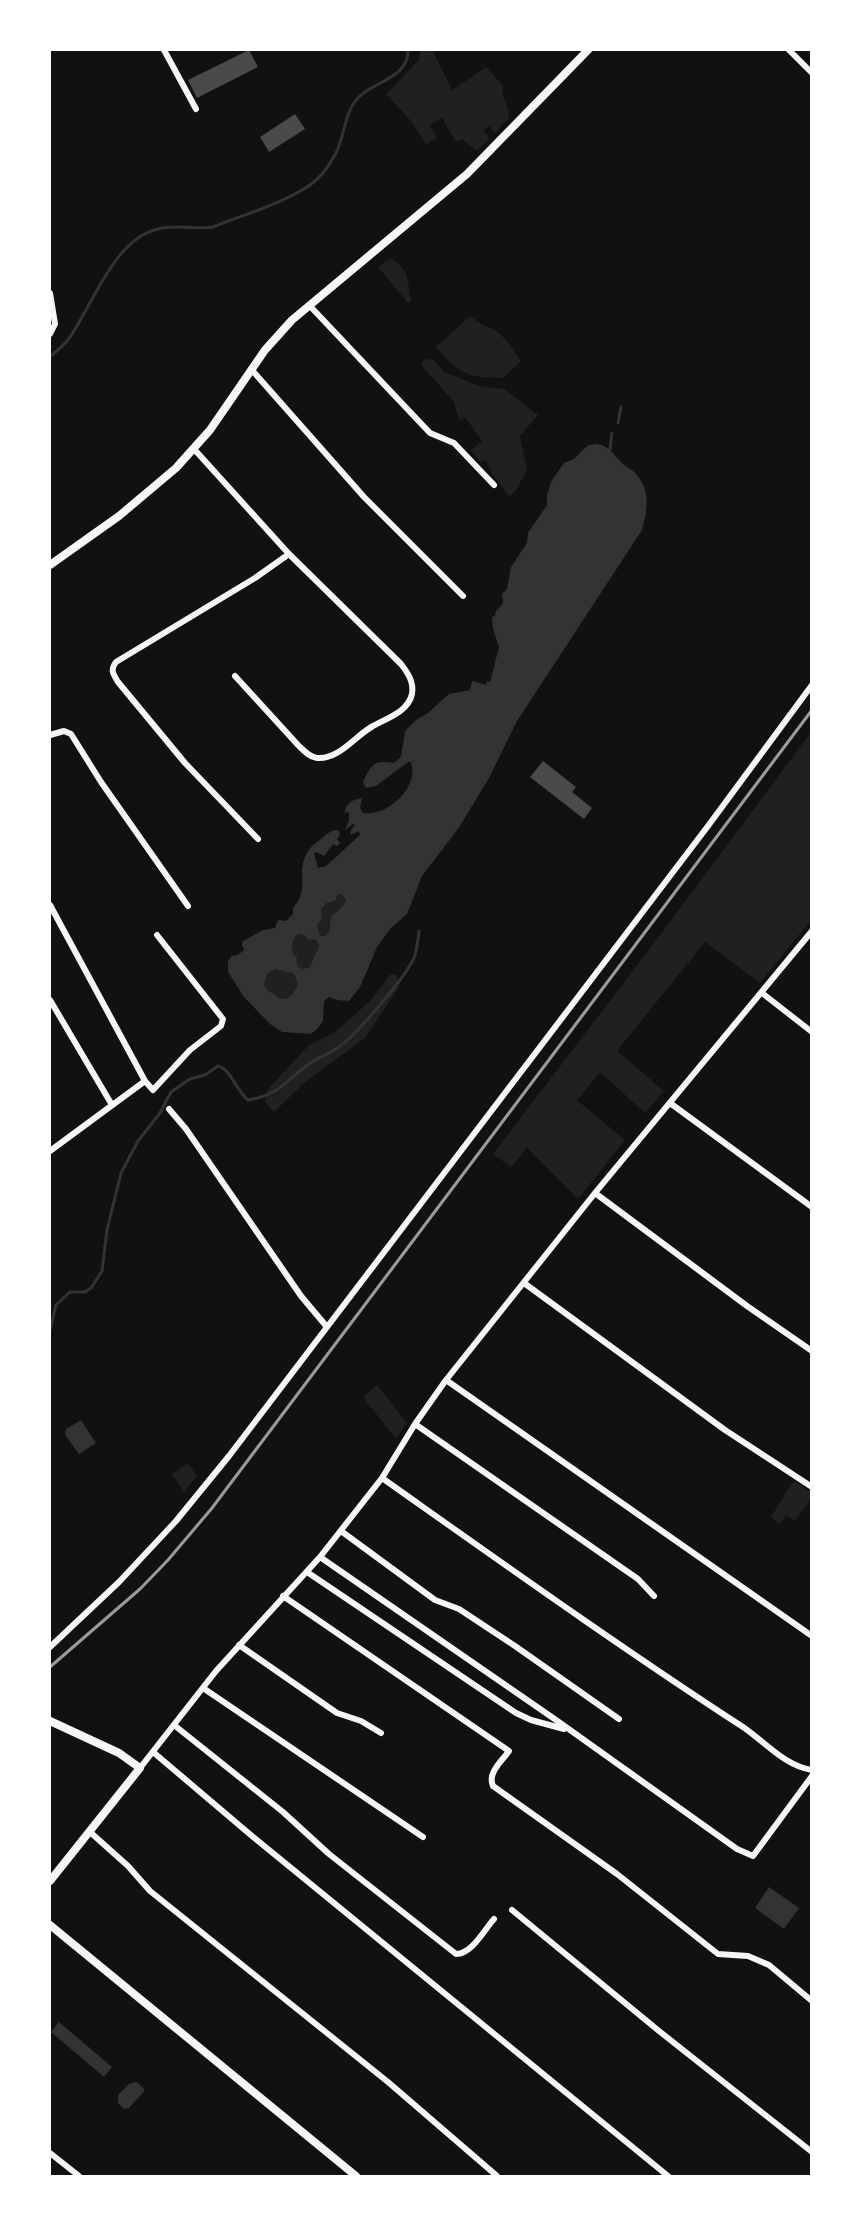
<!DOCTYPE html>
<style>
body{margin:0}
#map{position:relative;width:861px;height:2226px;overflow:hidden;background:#111;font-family:"Sofia Sans Condensed",sans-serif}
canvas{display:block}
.frame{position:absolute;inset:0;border:51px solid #fff;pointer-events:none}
</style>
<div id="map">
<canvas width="861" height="2226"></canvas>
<div class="frame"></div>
</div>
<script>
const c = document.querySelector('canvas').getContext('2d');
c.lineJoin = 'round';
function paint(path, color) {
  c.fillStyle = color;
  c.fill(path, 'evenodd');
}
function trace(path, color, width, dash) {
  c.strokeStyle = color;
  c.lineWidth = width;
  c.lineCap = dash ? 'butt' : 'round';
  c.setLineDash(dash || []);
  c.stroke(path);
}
paint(new Path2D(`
 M 420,50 L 432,50 L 452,90 L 486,67 L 503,86 C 501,97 509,107 509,118 L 495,133 L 489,126 L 483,131 L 490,138 L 477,151 L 462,139 L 456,142 L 442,118 L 430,125 L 437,138 L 426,144 L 411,121 L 386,94 L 419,60 Z
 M 390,258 C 410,270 407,279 411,300 L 408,303 L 378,267 Z
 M 470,316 C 477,322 482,325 491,328 C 504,334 513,350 521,361 L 503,378 C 466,377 461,375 436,347 Z
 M 429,359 L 434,360 L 444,372 L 479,386 L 504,389 L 538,415 L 520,436 L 527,470 L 515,492 L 509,496 L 492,474 L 486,460 L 480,462 L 471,450 L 482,441 L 465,417 L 460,421 L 455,407 L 455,403 L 421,365 L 424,360 Z
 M 811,732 L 811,920 L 760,983 L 705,942 L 617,1051 L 664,1091 L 645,1113 L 600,1072 L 577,1100 L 625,1140 L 578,1199 L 527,1148 L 511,1167 L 493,1154 L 661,934 Z
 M 338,894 L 342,894 L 346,901 L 339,910 L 331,916 L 329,932 L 325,936 L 320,936 L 317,925 L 322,919 L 321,909 Z
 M 298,934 L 305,935 L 318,943 L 319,946 L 311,967 L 303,969 C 290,961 289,944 298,934 Z
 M 276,969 L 295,974 C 301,985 296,992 286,999 L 280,999 L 275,994 L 268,991 L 264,984 L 268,973 Z
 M 391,974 L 397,975 L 399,987 L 365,1038 L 304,1083 L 274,1112 L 265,1102 L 267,1090 L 309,1045 L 334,1033 L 368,1003 Z
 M 377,1385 L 407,1423 L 396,1439 L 363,1397 Z
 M 188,1463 L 197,1476 L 184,1492 L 172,1474 Z
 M 796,1482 L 811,1493 L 811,1499 L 795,1521 L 786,1515 L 780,1524 L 771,1517 L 792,1483 Z`), '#202020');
paint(new Path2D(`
 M 595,444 C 609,445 612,453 621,462 C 625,466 629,468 633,471 C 651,487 648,510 642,530 L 517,721 L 489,778 L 458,829 L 422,876 L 407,914 L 391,928 L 377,947 L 360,987 L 349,1001 L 337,1000 L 329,997 L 324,1001 L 323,1021 L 317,1029 L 311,1034 L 282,1032 L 270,1024 L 244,997 L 228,972 L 228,961 L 232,956 L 238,955 L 244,950 L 242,945 L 243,941 L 263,930 L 275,928 L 278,920 L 286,921 L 293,914 L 293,908 C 312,886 294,875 308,851 C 311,846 318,842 322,838 C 328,833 331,830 339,830 L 340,835 L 337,839 L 340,843 L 337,846 L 333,844 L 324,856 L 316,852 L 314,854 L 318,868 L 326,866 L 360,835 L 359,831 L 350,835 L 351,830 L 355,825 L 353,824 L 345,830 L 349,820 L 349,812 L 344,813 C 348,802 351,800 362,798 L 360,808 L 363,813 C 387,817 420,787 411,762 L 408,762 L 376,786 L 366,788 L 363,782 C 372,764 373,760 394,763 L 401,757 L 405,731 L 416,720 L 428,713 L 449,694 L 470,690 L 472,681 L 486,685 L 487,681 L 490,682 L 499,647 L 493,629 L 492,617 L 495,616 L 496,611 L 503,603 L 502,594 L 507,589 L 511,567 L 527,543 L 528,533 L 547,505 L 547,495 L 551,482 L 564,463 L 574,459 L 587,446 ZM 338,894 L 342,894 L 346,901 L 339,910 L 331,916 L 329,932 L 325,936 L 320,936 L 317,925 L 322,919 L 321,909 L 327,903 L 335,901 ZM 298,934 L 305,935 L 307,939 L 316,940 L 319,946 L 310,967 L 303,969 L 298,966 L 296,961 L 297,957 C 289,952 292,940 298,934 ZM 276,969 L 294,974 C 301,985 296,992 286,999 L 280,999 L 275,994 L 268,991 L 264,984 L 268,973 Z
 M 81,1420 L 96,1443 L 79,1454 L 65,1435 L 66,1429 Z
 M 769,1887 L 799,1908 L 784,1929 L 755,1908 Z
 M 59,2022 L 112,2067 L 104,2077 L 51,2032 Z
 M 137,2082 L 145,2090 L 129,2108 L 124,2109 L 118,2103 L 118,2095 L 129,2084 Z`), '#333');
trace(new Path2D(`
 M 50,357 C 55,352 62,347 67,341 C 92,308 113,239 158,229 C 176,224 195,230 213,227 C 245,214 282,204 310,185 C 321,178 330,164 336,153 C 345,135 344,113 358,98 C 372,82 409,78 408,50
 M 618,423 L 621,407
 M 610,449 L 612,433
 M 50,1331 L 56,1305 L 70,1292 L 85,1292 L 91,1288 L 102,1271 L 107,1230 L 121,1173 L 138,1141 L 160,1113 L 171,1092 L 190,1079 L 205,1075 L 218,1066 C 231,1069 237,1092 248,1100 C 279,1095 285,1082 307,1065 C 317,1058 329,1054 339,1047 C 358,1033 404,979 414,958 C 417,950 418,939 419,931`), '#333', 3);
paint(new Path2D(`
 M 249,50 L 258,67 L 197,98 L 188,80 Z
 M 295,114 L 305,129 L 269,152 L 260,137 Z
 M 543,761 L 576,787 L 572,792 L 592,808 L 584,819 L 530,777 Z`), '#4a4a4a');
trace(new Path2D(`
 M 164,50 L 196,109
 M 789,50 L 812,73
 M 50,293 L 55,324 L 50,334
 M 309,305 L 430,433 L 454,443 L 494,485
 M 251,369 L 364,497 L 463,596
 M 194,449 L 289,554 L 401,664 C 408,673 414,682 412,694 C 408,712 387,718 373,726 C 356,735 339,760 317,758 C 309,757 303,750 298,745 L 235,676
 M 50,735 L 64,731 L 71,734 L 101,782 L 188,906
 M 258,839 L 185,763 L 118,682 C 113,674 110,670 116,662 L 255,578 L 289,554
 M 50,905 L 145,1081 L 153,1090 L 190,1050 L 221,1026 L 223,1019 L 157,935
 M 762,993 L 812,1032
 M 50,1000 L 112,1105
 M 670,1103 L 812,1207
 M 169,1109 L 186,1129 L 301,1296 L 327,1327
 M 50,1151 L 145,1081
 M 595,1193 L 747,1306 L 812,1351
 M 524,1283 L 725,1430 L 812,1487
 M 446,1380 L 812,1636
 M 415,1424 L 638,1579 L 654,1596
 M 382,1478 C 501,1562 620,1647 743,1727 C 765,1742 785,1766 812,1770
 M 341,1531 L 435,1600 L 459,1609 L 515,1646 L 619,1719
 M 320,1557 L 556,1720 L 737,1849 L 753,1856 L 812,1776
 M 307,1572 L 516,1713 L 531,1720 L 564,1729
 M 283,1596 L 509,1751 C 502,1761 487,1773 493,1786 L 617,1874 L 718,1954 L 748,1956 L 769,1965 L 812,2001
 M 239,1645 L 337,1713 L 361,1721 L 381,1733
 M 50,1647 L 119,1582 L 176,1521 L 229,1456 L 708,826 L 812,685
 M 203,1688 L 423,1837
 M 174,1725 L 283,1812 L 329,1854 L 456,1954 C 472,1954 484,1930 494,1919
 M 153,1752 L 252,1836 L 668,2176
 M 140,1768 L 216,1671 L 320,1557 L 382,1478 L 415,1424 L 446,1380 L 595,1193 L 812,931
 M 90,1832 L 128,1866 L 150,1891 L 388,2082 L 497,2176
 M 512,1910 L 659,2031 L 812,2152
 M 50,2153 L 79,2176`), '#f5f5f5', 6);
trace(new Path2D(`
 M 50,565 L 119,516 L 176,468 L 210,430 L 265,350 L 292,320 L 467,174 L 588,50
 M 50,1721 L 119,1753 L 140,1768 L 50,1881
 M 50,1925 L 356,2176`), '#f5f5f5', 8);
trace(new Path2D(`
 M 50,1667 L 140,1589 L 168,1560 L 212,1508 L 812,710`), '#9a9a9a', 3);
</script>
